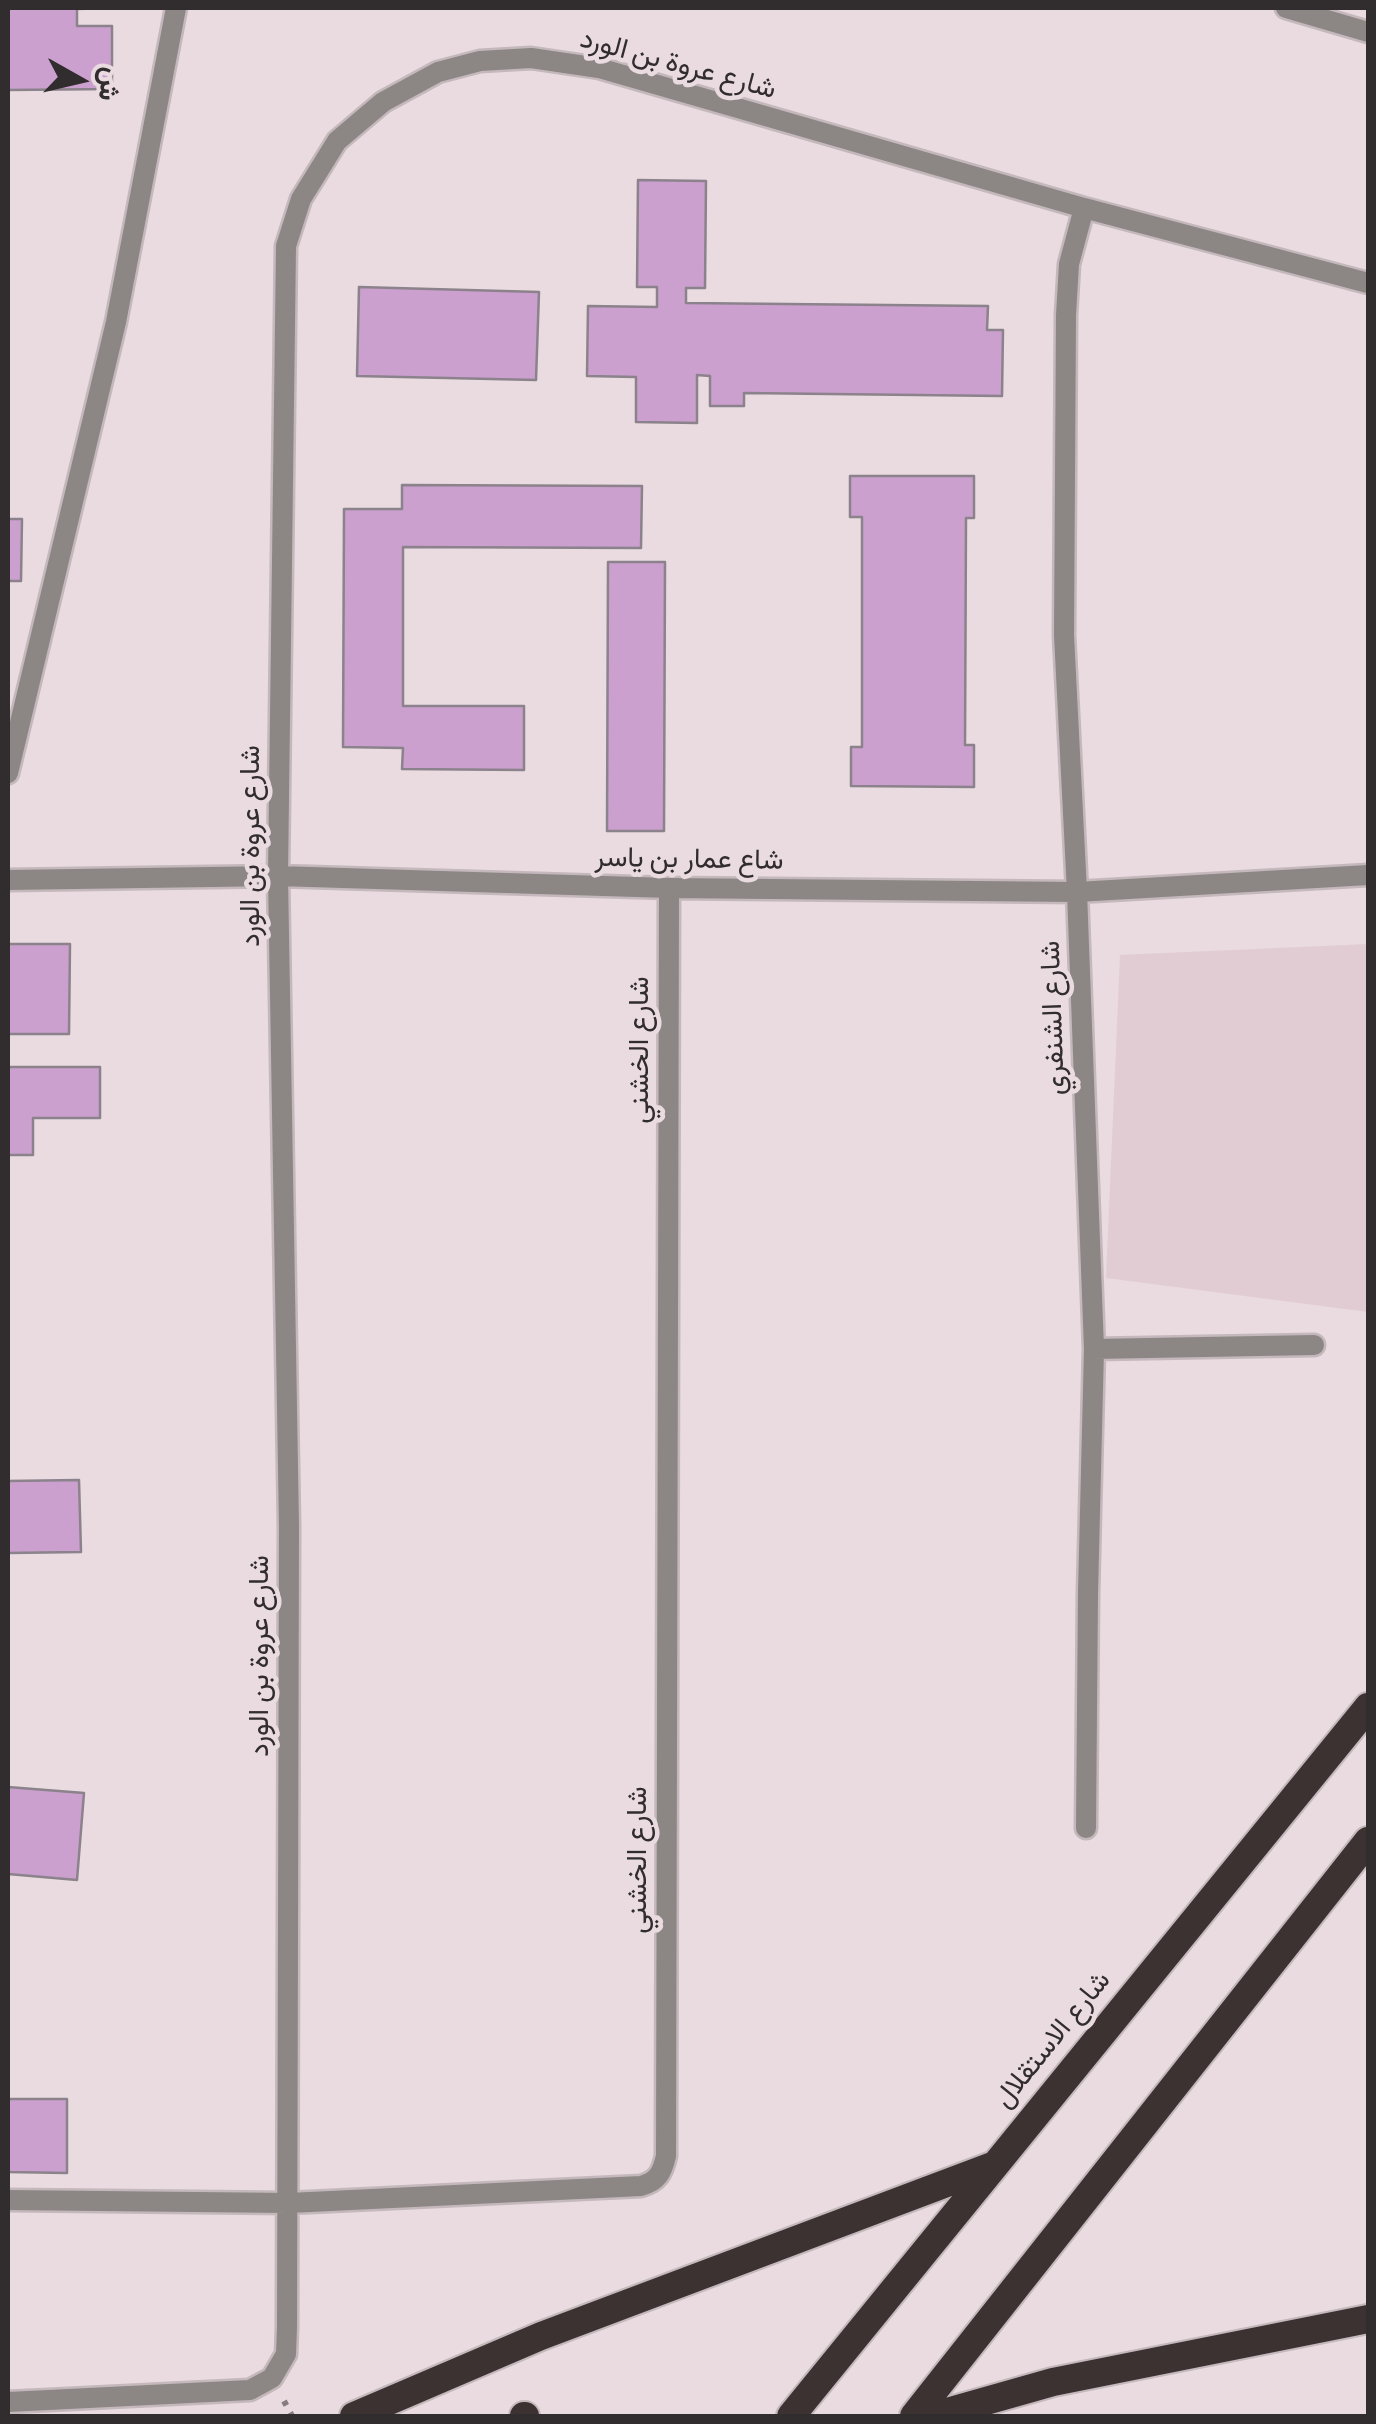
<!DOCTYPE html>
<meta charset="utf-8">
<style>
body{margin:0}
#map{position:relative;width:1376px;height:2424px;overflow:hidden;background:#e9dbe0;font-family:Signika,Vazirmatn,sans-serif}
canvas{display:block}
.frame{position:absolute;inset:0;border:10px solid #312c2e;pointer-events:none}
.north{position:absolute;left:30px;top:30px;width:100px;height:100px;-webkit-text-stroke:8px #e9dbe0;paint-order:stroke;rotate:98deg;font-size:28px;font-weight:700;line-height:40px;text-align:center;color:#312c2e}
.north::after{content:'';display:block;margin:auto;width:35px;height:45px;background:#312c2e;clip-path:polygon(50% 0,100% 100%,50% 72%,0 100%)}
</style>
<div id="map">
<canvas width="1376" height="2424"></canvas>
<div class="frame"></div>
<div class="north">ش</div>
</div>
<script>
const c = document.querySelector('canvas').getContext('2d');
c.lineJoin = 'round';
function paint(path, color) {
  c.fillStyle = color;
  c.fill(path, 'evenodd');
}
function trace(path, color, width, dash) {
  c.strokeStyle = color;
  c.lineWidth = width;
  c.lineCap = dash ? 'butt' : 'round';
  c.setLineDash(dash || []);
  c.stroke(path);
}
function write(font, color, halo, rows, align = 'center') {
  c.font = font + ' Signika,Vazirmatn,sans-serif';
  c.lineWidth = 9;
  c.setLineDash([]);
  c.textBaseline = 'middle';
  c.strokeStyle = halo;
  c.fillStyle = color;
  for (const [text, x, y, turn = 0] of rows) {
    c.save();
    c.translate(x, y);
    c.rotate((+turn || 0) * Math.PI / 180);
    c.textAlign = isNaN(turn) ? turn : align;
    if (halo) c.strokeText(text, 0, 0);
    c.fillText(text, 0, 0);
    c.restore();
  }
}
paint(new Path2D(`
 M 1368,944 L 1368,1312 L 1106,1278 L 1120,955 Z`), '#e1ccd4');
const building = new Path2D(`
 M 8,8 L 112,8 L 77,9 L 77,26 L 112,26 L 112,89 L 8,90 Z
 M 638,180 L 706,181 L 705,288 L 686,288 L 686,303 L 988,306 L 987,330 L 1003,330 L 1002,396 L 744,393 L 744,406 L 710,406 L 710,376 L 697,375 L 697,423 L 636,422 L 636,377 L 587,376 L 588,306 L 657,307 L 657,287 L 637,287 Z
 M 359,287 L 539,292 L 536,380 L 357,376 Z
 M 850,476 L 974,476 L 974,518 L 966,518 L 965,745 L 974,745 L 974,787 L 851,786 L 851,747 L 862,747 L 862,517 L 850,517 Z
 M 402,485 L 642,486 L 641,548 L 403,547 L 403,706 L 524,706 L 524,770 L 402,769 L 403,748 L 343,747 L 344,509 L 402,509 Z
 M 8,519 L 22,519 L 21,581 L 8,581 L 8,625 Z
 M 608,562 L 665,562 L 664,831 L 607,831 Z
 M 8,944 L 70,944 L 69,1034 L 8,1034 Z
 M 8,1067 L 100,1067 L 100,1118 L 33,1118 L 33,1155 L 8,1155 Z
 M 79,1480 L 81,1552 L 8,1553 L 8,1481 Z
 M 8,1787 L 84,1793 L 77,1880 L 8,1874 Z
 M 8,2099 L 67,2099 L 67,2173 L 8,2172 Z`);
paint(building, '#cba0ce');
trace(building, '#8b828b', 2.5);
const minor = new Path2D(`
 M 1286,8 L 1368,32
 M 1084,208 L 1069,264 L 1066,315 L 1064,635 L 1077,892 L 1094,1349 L 1088,1593 L 1086,1828
 M 8,773 L 116,322 L 176,8
 M 8,880 L 278,876 L 669,888 L 1077,892 L 1368,875
 M 1094,1349 L 1314,1345
 M 8,2200 L 289,2203 L 641,2186 C 658,2181 662,2173 666,2156 L 669,888
 M 8,2402 L 250,2390 L 272,2378 L 286,2354 L 287,2327 L 289,1526 L 278,876 L 286,246 L 301,199 L 337,141 L 383,102 L 438,72 L 480,61 L 531,58 L 599,68 L 1084,208 L 1368,283`);
const trunk = new Path2D(`
 M 354,2416 L 541,2336 L 992,2166
 M 524,2416 L 525,2416
 M 791,2416 L 1368,1707
 M 914,2416 L 1368,1841
 M 933,2416 L 1053,2382 L 1368,2319`);
trace(minor, '#c4b8bc', 25);
trace(trunk, '#c4b8bc', 32);
trace(new Path2D(`
 M 284,2401 L 292,2416`), '#867d80', 6, [5, 8]);
trace(minor, '#8c8685', 20);
trace(trunk, '#3c3232', 28);
write('28px', '#312c2e', '#e9dbe0', [
 ["شارع عروة بن الورد",678,65,15],
 ["شارع عروة بن الورد",252,846,-90],
 ["شاع عمار بن ياسر",689,860,1],
 ["شارع الشنفري",1054,1018,-92],
 ["شارع الخشني",641,1050,-90],
 ["شارع عروة بن الورد",261,1656,-90],
 ["شارع الخشني",639,1860,-90],
 ["شارع الاستقلال",1053,2040,-51]
]);
</script>
